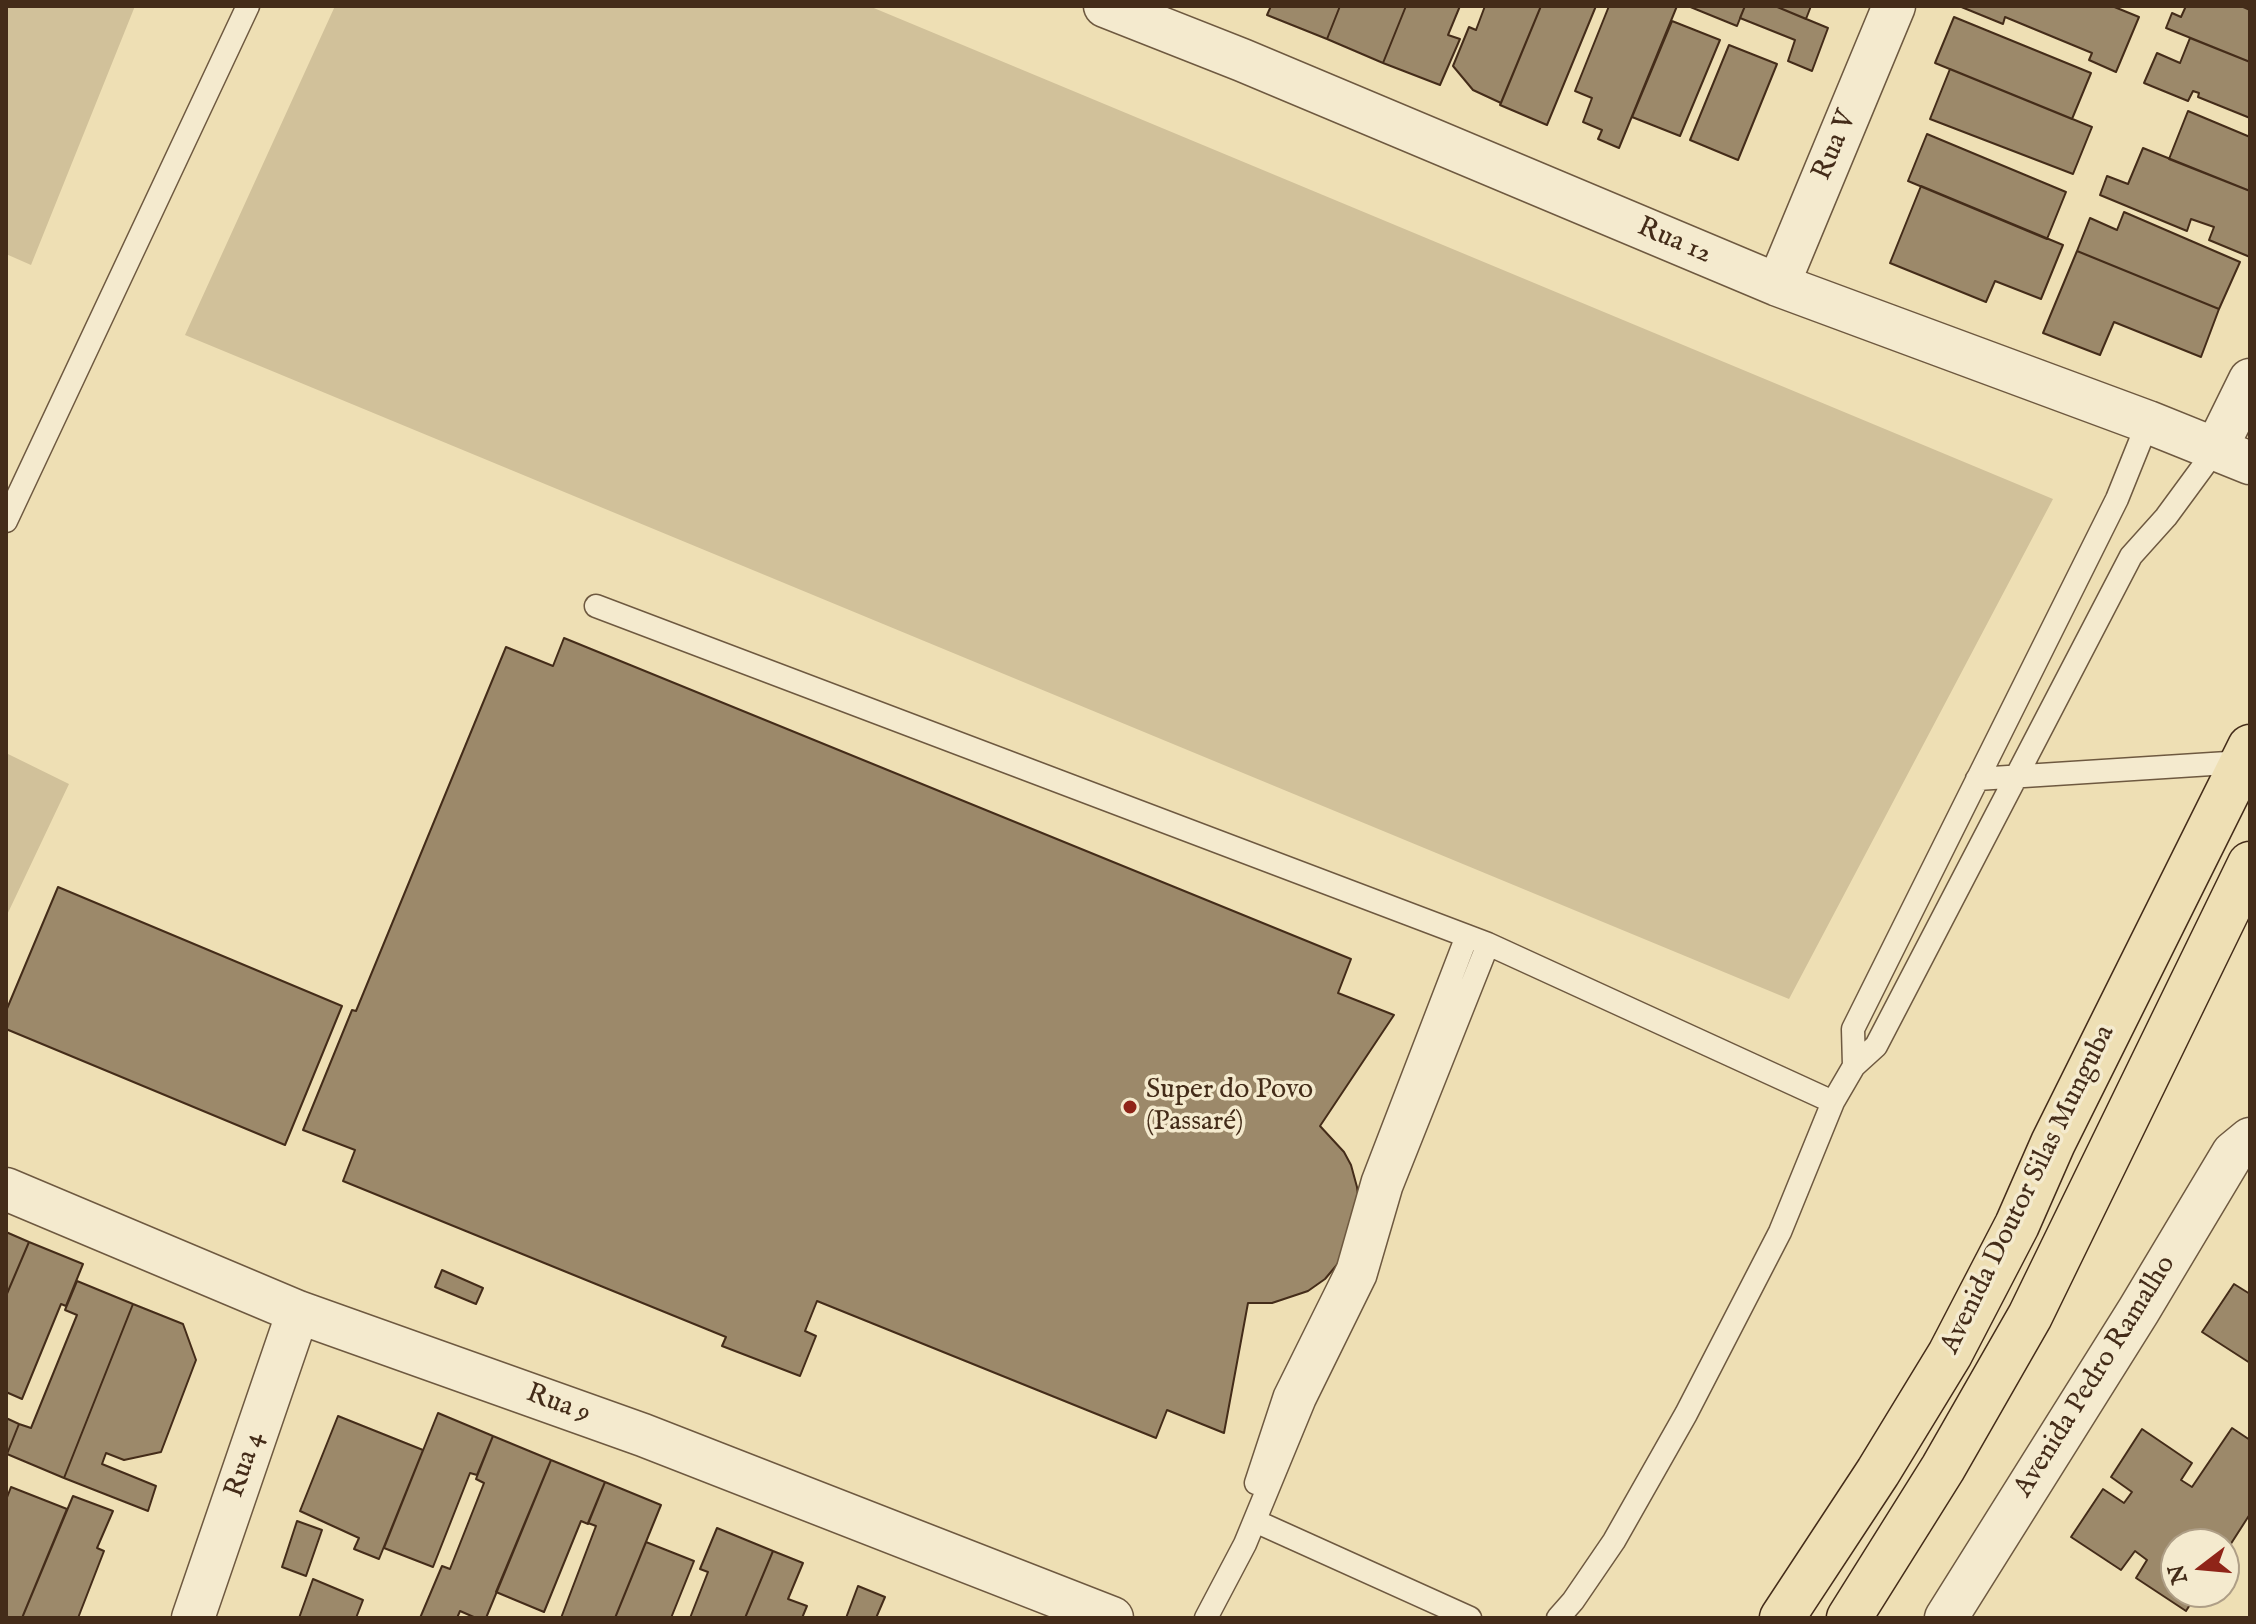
<!DOCTYPE html>
<meta charset="utf-8">
<style>
body{margin:0}
#map{position:relative;width:2256px;height:1624px;overflow:hidden;background:#eedfb4;font-family:"IM FELL English",serif}
canvas{display:block}
.frame{position:absolute;inset:0;border:8px solid #442c19;pointer-events:none}
.north{position:absolute;left:2160px;top:1528px;width:80px;height:80px;box-sizing:border-box;background:#f4eace;border:2px solid #ae9e86;border-radius:50%;rotate:254deg;font-size:22px;font-weight:700;line-height:32px;text-align:center;color:#442c19}
.north::after{content:'';display:block;margin:auto;width:28px;height:36px;background:#8f2418;clip-path:polygon(50% 0,100% 100%,50% 72%,0 100%)}
</style>
<div id="map">
<canvas width="2256" height="1624"></canvas>
<div class="frame"></div>
<div class="north">N</div>
</div>
<script>
const c = document.querySelector('canvas').getContext('2d');
c.lineJoin = 'round';
function paint(path, color) {
  c.fillStyle = color;
  c.fill(path, 'evenodd');
}
function trace(path, color, width, dash) {
  c.strokeStyle = color;
  c.lineWidth = width;
  c.lineCap = dash ? 'butt' : 'round';
  c.setLineDash(dash || []);
  c.stroke(path);
}
function write(font, color, halo, rows, align = 'center') {
  c.font = font + ' "IM FELL English",serif';
  c.lineWidth = 7;
  c.setLineDash([]);
  c.textBaseline = 'middle';
  c.strokeStyle = halo;
  c.fillStyle = color;
  for (const [text, x, y, turn = 0] of rows) {
    c.save();
    c.translate(x, y);
    c.rotate((+turn || 0) * Math.PI / 180);
    c.textAlign = isNaN(turn) ? turn : align;
    if (halo) c.strokeText(text, 0, 0);
    c.fillText(text, 0, 0);
    c.restore();
  }
}
paint(new Path2D(`
 M 6,6 L 135,6 L 31,265 L 6,254 Z
 M 335,6 L 869,6 L 2053,499 L 1789,999 L 185,335 Z
 M 6,753 L 69,784 L 6,917 Z`), '#d1c19a');
const building = new Path2D(`
 M 1271,6 L 1340,6 L 1327,39 L 1267,15 Z
 M 1340,6 L 1406,6 L 1383,63 L 1327,39 Z
 M 1406,6 L 1460,6 L 1448,35 L 1460,39 L 1440,85 L 1383,63 Z
 M 1485,6 L 1541,6 L 1501,103 L 1473,90 L 1453,66 L 1469,27 L 1476,30 Z
 M 1541,6 L 1596,6 L 1547,125 L 1500,105 Z
 M 1609,6 L 1677,6 L 1619,148 L 1598,139 L 1602,130 L 1583,122 L 1592,98 L 1575,91 Z
 M 1688,6 L 1745,6 L 1737,26 Z
 M 1745,6 L 1775,6 L 1828,28 L 1812,71 L 1788,61 L 1795,40 L 1740,18 Z
 M 1775,6 L 1811,6 L 1806,19 Z
 M 1959,6 L 2112,6 L 2139,17 L 2116,72 L 2089,60 L 2092,53 L 2005,17 L 2003,24 Z
 M 2186,6 L 2241,6 L 2250,10 L 2250,62 L 2166,28 L 2172,13 L 2181,17 Z
 M 1954,17 L 2091,73 L 2072,119 L 1935,63 Z
 M 1672,21 L 1720,40 L 1680,136 L 1632,117 Z
 M 2190,38 L 2250,62 L 2250,118 L 2198,97 L 2199,93 L 2193,91 L 2188,101 L 2144,83 L 2157,53 L 2180,63 Z
 M 1729,45 L 1777,64 L 1738,160 L 1690,140 Z
 M 1950,69 L 2092,127 L 2073,174 L 1930,119 Z
 M 2188,111 L 2250,137 L 2250,191 L 2169,159 Z
 M 1927,134 L 2066,192 L 2047,239 L 1908,181 Z
 M 2143,148 L 2250,191 L 2250,257 L 2209,240 L 2214,227 L 2191,219 L 2187,231 L 2100,195 L 2107,176 L 2128,184 Z
 M 1921,186 L 2063,245 L 2041,299 L 1995,281 L 1986,302 L 1890,263 Z
 M 2124,212 L 2240,262 L 2219,309 L 2077,251 L 2090,218 L 2117,230 Z
 M 2077,251 L 2219,309 L 2201,357 L 2114,322 L 2100,355 L 2043,333 Z
 M 564,638 L 1351,959 L 1338,993 L 1394,1015 L 1320,1126 L 1344,1152 L 1351,1165 L 1357,1187 L 1359,1202 L 1346,1254 L 1325,1279 L 1308,1291 L 1272,1303 L 1248,1303 L 1224,1433 L 1167,1410 L 1156,1438 L 817,1301 L 805,1331 L 816,1336 L 800,1376 L 722,1346 L 726,1337 L 343,1181 L 355,1150 L 303,1130 L 352,1010 L 356,1011 L 506,647 L 553,666 Z
 M 58,887 L 342,1006 L 285,1145 L 6,1029 L 6,1011 Z
 M 6,1232 L 29,1242 L 6,1296 Z
 M 29,1242 L 83,1264 L 66,1306 L 61,1304 L 22,1399 L 6,1392 L 6,1296 Z
 M 442,1270 L 483,1288 L 476,1304 L 435,1287 Z
 M 77,1281 L 133,1304 L 64,1478 L 7,1454 L 19,1424 L 31,1428 L 77,1315 L 65,1310 Z
 M 2234,1284 L 2250,1294 L 2250,1363 L 2202,1332 Z
 M 133,1304 L 183,1324 L 196,1360 L 161,1452 L 124,1460 L 106,1453 L 102,1464 L 156,1486 L 148,1511 L 64,1478 Z
 M 438,1413 L 493,1436 L 477,1475 L 470,1473 L 433,1567 L 384,1548 Z
 M 338,1416 L 423,1450 L 379,1559 L 354,1549 L 359,1538 L 300,1511 Z
 M 6,1418 L 19,1424 L 7,1454 L 6,1454 Z
 M 2232,1428 L 2250,1440 L 2250,1514 L 2225,1553 L 2224,1544 L 2211,1544 L 2200,1536 L 2194,1544 L 2176,1544 L 2176,1592 L 2198,1592 L 2186,1611 L 2136,1578 L 2147,1560 L 2135,1551 L 2121,1570 L 2071,1537 L 2103,1489 L 2124,1503 L 2132,1492 L 2111,1477 L 2142,1429 L 2192,1463 L 2181,1480 L 2192,1487 Z
 M 493,1436 L 551,1460 L 486,1618 L 476,1618 L 460,1611 L 457,1618 L 420,1618 L 442,1566 L 450,1569 L 484,1483 L 476,1479 Z
 M 551,1460 L 605,1482 L 588,1524 L 581,1521 L 544,1612 L 496,1592 Z
 M 605,1482 L 661,1505 L 615,1618 L 561,1618 L 596,1526 L 588,1523 Z
 M 11,1487 L 67,1509 L 22,1618 L 6,1618 L 6,1500 Z
 M 73,1496 L 113,1511 L 97,1548 L 104,1551 L 78,1618 L 22,1618 Z
 M 297,1521 L 322,1530 L 306,1576 L 282,1567 Z
 M 717,1528 L 773,1551 L 745,1618 L 690,1618 L 708,1572 L 700,1569 Z
 M 646,1542 L 694,1561 L 671,1618 L 615,1618 Z
 M 773,1551 L 803,1563 L 788,1599 L 807,1606 L 802,1618 L 745,1618 Z
 M 313,1579 L 363,1600 L 356,1618 L 299,1618 Z
 M 858,1586 L 885,1597 L 876,1618 L 846,1618 Z`);
paint(building, '#9c896a');
trace(building, '#442c19', 2);
const lane = new Path2D(`
 M 6,521 L 248,6
 M 596,606 L 1488,944 L 1833,1102
 M 1977,779 L 2243,762
 M 1854,1066 L 1853,1029 L 2117,499 L 2148,422
 M 1256,1483 L 1285,1395 L 1348,1268 L 1373,1180 L 1467,936
 M 1255,1521 L 1470,1618
 M 1206,1618 L 1245,1544 L 1304,1401 L 1365,1277 L 1391,1188 L 1488,944
 M 1558,1618 L 1573,1601 L 1614,1541 L 1686,1414 L 1780,1232 L 1833,1102 L 1854,1066 L 1876,1046 L 2131,556 L 2166,517 L 2216,449`);
const street = new Path2D(`
 M 1105,6 L 1242,60 L 1778,285 L 2148,422 L 2250,463
 M 1778,285 L 1894,6
 M 2216,449 L 2250,380
 M 6,1189 L 298,1312 L 643,1435 L 1112,1618
 M 193,1618 L 298,1312
 M 1946,1618 L 2139,1310 L 2233,1153 L 2250,1139`);
const primary = new Path2D(`
 M 1782,1618 L 1878,1472 L 1950,1354 L 2017,1225 L 2053,1143 L 2250,747
 M 1849,1618 L 1943,1468 L 2030,1316 L 2250,864`);
trace(lane, '#6e5940', 25);
trace(street, '#6e5940', 45);
trace(primary, '#442c19', 47);
trace(lane, '#f4eace', 22);
trace(street, '#f4eace', 42);
trace(primary, '#eedfb4', 44);
for (const [x, y, r, color] of [
 [1130,1107,8,"#8f2418"]
]) {
  const dot = new Path2D();
  dot.arc(x, y, r, 0, 2 * Math.PI);
  c.fillStyle = color;
  c.fill(dot);
  trace(dot, '#f4eace', 3);
}
write('28px', '#442c19', '#f4eace', [
 ["Rua V",1836,146,-67],
 ["Rua 12",1674,242,23],
 ["Avenida Doutor Silas Munguba",2029,1190,-64],
 ["Avenida Pedro Ramalho",2096,1377,-58],
 ["Rua 9",558,1405,20],
 ["Rua 4",246,1465,-71]
]);
write('28px', '#442c19', '#f4eace', [
 ["Super do Povo",1146,1091],
 ["(Passaré)",1146,1123]
], 'left');
</script>
